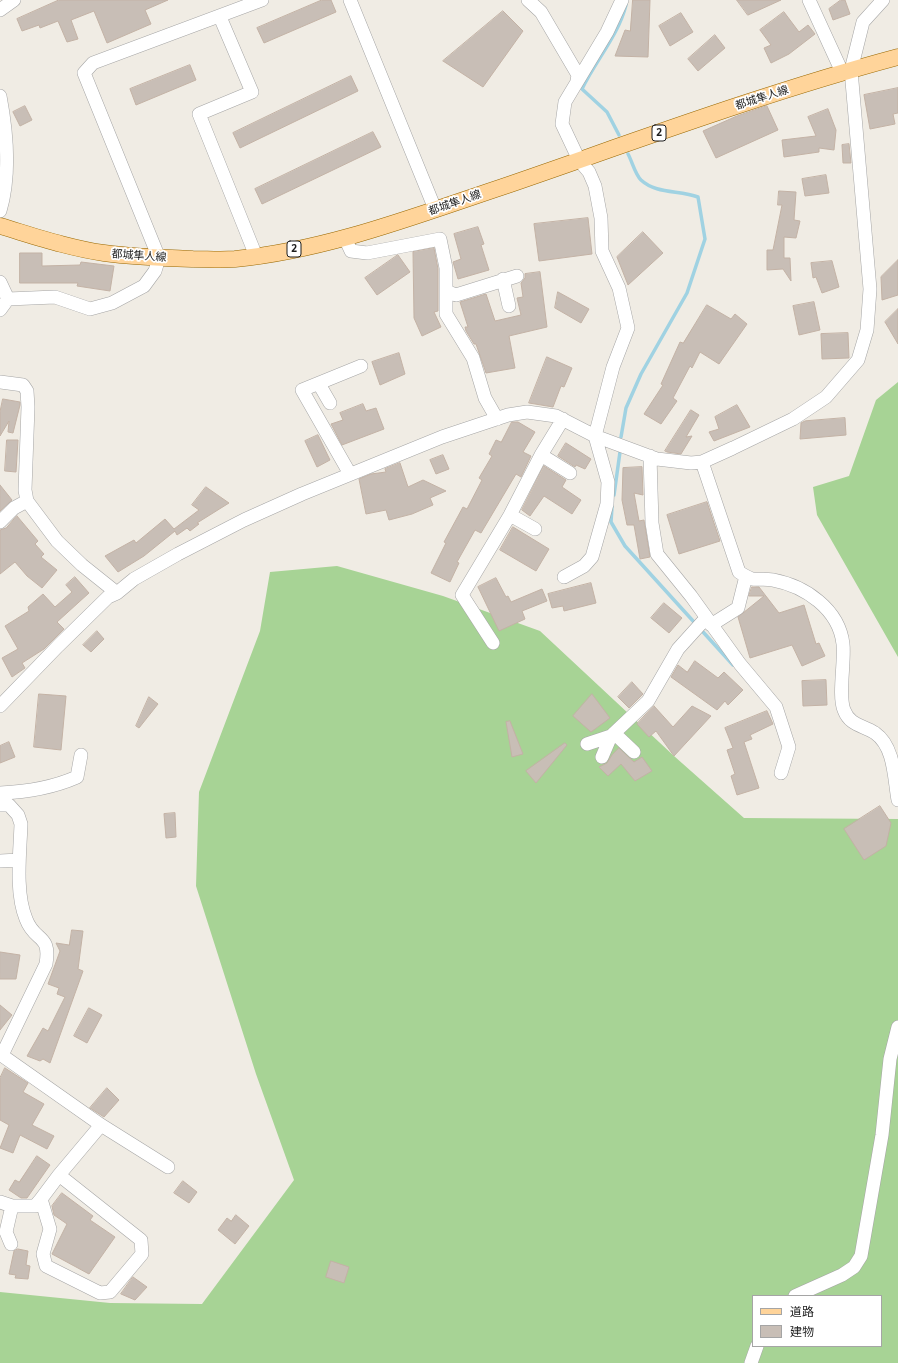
<!DOCTYPE html>
<meta charset="utf-8">
<style>
body{margin:0}
#map{position:relative;width:898px;height:1363px;overflow:hidden;background:#f0ece4;font-family:"Noto Sans","Noto Sans JP",sans-serif}
canvas{display:block}
.legend{position:absolute;left:752px;top:1295px;width:130px;height:52px;box-sizing:border-box;background:#fff;border:1px solid #a5a5a5;margin:0;padding:5px 7px;list-style:none;font-size:12px;color:#1e1e1e}
.legend li{display:flex;align-items:center;gap:8px;height:20px}
.legend b{width:20px;border:1px solid #a5a5a5}
</style>
<div id="map">
<canvas width="898" height="1363"></canvas>
<ul class="legend">
<li><b style="height:5px;background:#ffd49a"></b>道路</li>
<li><b style="height:11px;background:#c8beb6"></b>建物</li>
</ul>
</div>
<script>
const c = document.querySelector('canvas').getContext('2d');
c.lineJoin = 'round';
function paint(path, color) {
  c.fillStyle = color;
  c.fill(path, 'evenodd');
}
function trace(path, color, width, dash) {
  c.strokeStyle = color;
  c.lineWidth = width;
  c.lineCap = dash ? 'butt' : 'round';
  c.setLineDash(dash || []);
  c.stroke(path);
}
function write(font, color, halo, rows, align = 'center') {
  c.font = font + ' "Noto Sans","Noto Sans JP",sans-serif';
  c.lineWidth = 3.5;
  c.setLineDash([]);
  c.textBaseline = 'middle';
  c.strokeStyle = halo;
  c.fillStyle = color;
  for (const [text, x, y, turn = 0] of rows) {
    c.save();
    c.translate(x, y);
    c.rotate((+turn || 0) * Math.PI / 180);
    c.textAlign = isNaN(turn) ? turn : align;
    if (halo) c.strokeText(text, 0, 0);
    c.fillText(text, 0, 0);
    c.restore();
  }
}
paint(new Path2D(`
 M 898,382 L 898,657 L 817,515 L 813,487 L 849,476 L 876,400 Z
 M 337,566 L 443,596 L 540,631 L 674,756 L 744,818 L 898,819 L 898,1363 L 0,1363 L 0,1292 L 110,1303 L 202,1304 L 294,1180 L 256,1074 L 196,886 L 199,792 L 260,631 L 270,572 ZM 753,1296 L 881,1296 L 881,1346 L 753,1346 Z`), '#a7d395');
trace(new Path2D(`
 M 619,135 L 607,112 L 582,89 C 596,60 618,36 626,5
 M 621,437 L 626,408 L 641,374 L 687,293 L 705,239 L 698,197 C 679,190 656,194 641,180 C 635,174 632,161 628,154
 M 614,495 L 620,452
 M 612,507 L 611,522 L 625,546 L 733,665`), '#a0d2e2', 3.5);
const building = new Path2D(`
 M 59,0 L 168,0 L 145,10 L 151,24 L 107,43 L 94,11 L 71,20 L 78,39 L 67,42 L 58,21 L 40,28 L 39,25 L 22,31 L 17,19 Z
 M 322,0 L 331,0 L 336,12 L 264,43 L 257,28 Z
 M 633,0 L 650,0 L 648,57 L 615,56 L 625,30 L 630,31 Z
 M 737,0 L 781,0 L 748,15 Z
 M 841,0 L 845,0 L 850,14 L 833,20 L 829,9 Z
 M 503,11 L 523,31 L 483,87 L 443,61 Z
 M 784,12 L 799,32 L 808,25 L 815,34 L 789,54 L 771,63 L 764,48 L 771,45 L 760,30 Z
 M 681,13 L 693,32 L 670,46 L 659,26 Z
 M 715,35 L 725,48 L 698,71 L 688,59 Z
 M 190,65 L 196,80 L 136,105 L 130,89 Z
 M 351,76 L 358,91 L 240,148 L 233,133 Z
 M 898,88 L 898,113 L 893,114 L 895,124 L 870,129 L 864,95 Z
 M 25,106 L 32,120 L 20,126 L 13,112 Z
 M 767,106 L 778,130 L 716,158 L 703,131 L 737,116 Z
 M 828,109 L 836,130 L 834,150 L 819,148 L 819,152 L 784,157 L 782,140 L 816,136 L 808,117 Z
 M 373,132 L 381,147 L 262,204 L 255,189 Z
 M 849,144 L 851,163 L 843,163 L 842,145 Z
 M 826,175 L 829,193 L 805,196 L 802,179 Z
 M 779,191 L 796,192 L 794,220 L 800,221 L 796,238 L 784,237 L 784,258 L 790,258 L 791,281 L 783,269 L 767,270 L 767,250 L 773,250 L 782,205 L 778,205 Z
 M 588,218 L 592,254 L 539,261 L 534,224 Z
 M 478,227 L 484,244 L 481,245 L 489,270 L 458,279 L 453,262 L 461,259 L 454,234 Z
 M 643,232 L 663,253 L 628,285 L 617,257 Z
 M 434,248 L 438,269 L 438,311 L 434,312 L 441,327 L 422,336 L 414,318 L 413,252 Z
 M 20,253 L 42,253 L 42,266 L 80,265 L 81,262 L 114,266 L 110,291 L 77,286 L 78,283 L 20,283 Z
 M 398,255 L 410,272 L 377,295 L 365,278 Z
 M 898,260 L 898,295 L 882,300 L 881,277 Z
 M 832,261 L 839,287 L 822,293 L 816,277 L 813,278 L 811,263 Z
 M 540,272 L 547,327 L 509,336 L 515,368 L 486,373 L 476,344 L 474,344 L 466,331 L 465,327 L 468,327 L 460,302 L 486,294 L 495,321 L 521,315 L 517,298 L 523,297 L 521,283 L 525,278 L 525,274 Z
 M 558,292 L 589,309 L 581,323 L 555,308 Z
 M 814,302 L 820,330 L 799,335 L 793,306 Z
 M 707,305 L 731,319 L 735,314 L 747,324 L 719,364 L 700,352 L 692,368 L 690,366 L 673,398 L 677,401 L 661,424 L 644,414 L 663,385 L 661,384 L 680,342 L 683,343 Z
 M 898,309 L 898,344 L 885,322 Z
 M 848,333 L 849,358 L 822,359 L 821,334 Z
 M 399,353 L 405,374 L 380,385 L 372,362 Z
 M 547,357 L 572,368 L 564,387 L 561,386 L 553,407 L 529,403 Z
 M 3,399 L 20,402 L 20,405 L 13,433 L 8,432 L 9,421 L 0,436 L 0,412 Z
 M 363,404 L 366,411 L 376,408 L 384,429 L 342,445 L 331,424 L 343,420 L 340,413 Z
 M 737,405 L 750,427 L 714,441 L 709,432 L 719,429 L 715,417 Z
 M 691,410 L 699,415 L 686,437 L 692,436 L 681,454 L 667,452 L 665,451 Z
 M 845,418 L 846,435 L 800,439 L 801,423 L 805,421 Z
 M 512,422 L 518,422 L 535,432 L 523,452 L 531,456 L 521,477 L 516,474 L 481,533 L 475,530 L 457,562 L 459,563 L 450,582 L 431,573 L 446,543 L 444,542 L 463,507 L 467,509 L 482,480 L 479,478 L 492,456 L 489,454 L 496,440 L 501,442 Z
 M 318,435 L 330,460 L 317,467 L 305,441 Z
 M 7,440 L 18,440 L 16,472 L 5,471 Z
 M 566,443 L 591,459 L 585,469 L 576,465 L 575,467 L 558,456 Z
 M 443,455 L 449,469 L 436,474 L 430,460 Z
 M 400,463 L 408,487 L 423,480 L 446,491 L 430,498 L 433,505 L 412,514 L 389,520 L 386,510 L 366,514 L 359,479 L 371,474 L 386,472 L 385,469 Z
 M 544,466 L 566,480 L 562,487 L 581,500 L 572,514 L 544,496 L 530,516 L 522,510 Z
 M 642,467 L 643,495 L 634,493 L 639,521 L 644,520 L 650,557 L 640,559 L 634,525 L 627,525 L 622,500 L 623,468 Z
 M 0,485 L 12,500 L 0,511 Z
 M 206,487 L 229,503 L 197,523 L 199,524 L 190,531 L 187,528 L 177,535 L 175,531 L 144,556 L 118,572 L 105,556 L 134,540 L 136,543 L 165,519 L 174,529 L 199,510 L 192,505 Z
 M 707,502 L 720,541 L 679,554 L 667,515 Z
 M 17,516 L 38,541 L 35,544 L 44,554 L 41,557 L 57,570 L 42,588 L 27,576 L 15,562 L 0,574 L 0,530 L 6,528 Z
 M 513,527 L 549,549 L 536,571 L 500,550 Z
 M 75,577 L 89,593 L 57,622 L 64,629 L 44,649 L 22,663 L 25,668 L 12,677 L 2,658 L 18,649 L 5,626 L 29,611 L 28,607 L 43,594 L 55,607 L 72,592 L 66,585 Z
 M 496,578 L 506,597 L 508,596 L 511,602 L 542,589 L 547,601 L 522,611 L 525,619 L 499,631 L 478,587 Z
 M 591,583 L 596,603 L 564,611 L 563,606 L 552,608 L 548,594 Z
 M 752,587 L 759,587 L 779,613 L 804,605 L 816,644 L 819,643 L 825,656 L 802,666 L 792,645 L 750,658 L 738,617 L 764,596 L 749,596 Z
 M 664,603 L 682,618 L 669,633 L 651,618 Z
 M 97,631 L 104,639 L 91,652 L 83,645 Z
 M 695,661 L 718,678 L 724,672 L 743,690 L 728,705 L 725,701 L 717,710 L 671,677 L 678,665 L 687,672 Z
 M 826,680 L 827,705 L 803,706 L 802,681 Z
 M 632,682 L 643,694 L 629,708 L 618,697 Z
 M 39,694 L 66,696 L 61,750 L 34,747 Z
 M 592,694 L 610,718 L 591,732 L 573,716 Z
 M 149,697 L 158,704 L 139,728 L 136,726 Z
 M 654,706 L 673,727 L 692,706 L 711,716 L 674,756 L 656,731 L 649,737 L 637,724 Z
 M 767,711 L 773,724 L 750,735 L 752,739 L 744,742 L 759,788 L 737,795 L 731,776 L 735,774 L 727,750 L 733,748 L 725,728 Z
 M 510,721 L 523,754 L 512,757 L 506,722 Z
 M 9,742 L 15,757 L 0,763 L 0,746 Z
 M 565,743 L 567,745 L 536,783 L 526,771 Z
 M 619,748 L 634,762 L 642,757 L 652,771 L 635,781 L 621,764 L 608,776 L 599,767 L 607,763 L 612,755 Z
 M 880,806 L 891,823 L 886,846 L 864,860 L 844,829 Z
 M 175,813 L 176,837 L 166,838 L 164,814 Z
 M 72,930 L 83,931 L 78,969 L 83,971 L 50,1063 L 43,1059 L 40,1061 L 27,1056 L 43,1028 L 48,1031 L 65,997 L 57,994 L 59,988 L 48,984 L 60,951 L 56,943 L 69,945 Z
 M 0,952 L 20,955 L 16,979 L 0,979 Z
 M 0,1005 L 12,1015 L 0,1030 Z
 M 89,1008 L 102,1015 L 87,1043 L 74,1036 Z
 M 5,1068 L 28,1083 L 23,1092 L 44,1104 L 32,1125 L 54,1136 L 47,1149 L 20,1135 L 13,1153 L 0,1148 L 9,1125 L 0,1120 L 0,1078 Z
 M 107,1088 L 119,1100 L 104,1117 L 90,1108 Z
 M 37,1156 L 50,1165 L 27,1198 L 21,1198 L 9,1190 L 15,1180 L 19,1182 Z
 M 183,1181 L 197,1192 L 189,1203 L 174,1193 Z
 M 62,1193 L 93,1216 L 90,1220 L 115,1237 L 89,1274 L 52,1254 L 67,1224 L 54,1215 L 52,1206 Z
 M 236,1215 L 249,1226 L 235,1244 L 218,1230 L 227,1218 L 231,1221 Z
 M 18,1249 L 28,1251 L 26,1265 L 30,1266 L 28,1279 L 15,1278 L 16,1275 L 9,1274 L 14,1251 Z
 M 331,1261 L 349,1267 L 344,1283 L 326,1277 Z
 M 133,1277 L 147,1287 L 135,1300 L 121,1294 Z`);
paint(building, '#c8beb6');
trace(building, '#c3b2a5', 1);
const minor = new Path2D(`
 M 350,0 L 435,209
 M 528,0 L 541,12 L 578,75 L 577,81
 M 809,0 L 842,72
 M 0,10 L 14,0
 M 220,17 L 252,92 L 199,114 L 256,256
 M 0,96 C 7,133 11,174 0,211
 M 345,238 L 351,251 L 367,253 L 440,239 L 446,268 L 446,314 L 473,358 L 485,398 L 497,419
 M 503,279 L 509,306
 M 0,282 L 8,299
 M 446,291 L 456,295 L 517,276
 M 0,310 L 8,299 L 55,297 L 90,309 L 112,303 L 144,286 L 155,271 L 159,258 L 84,73 L 93,63 L 262,0
 M 0,382 L 23,385 L 27,391 L 28,407 L 25,490 L 27,501 L 57,541 L 82,565 L 117,593
 M 319,384 L 330,403
 M 541,455 L 570,473
 M 650,456 L 652,523 L 657,554 L 691,596 L 740,664 L 776,707 L 789,747 L 781,773
 M 702,462 L 739,572 C 757,584 755,577 773,580 C 805,586 839,609 843,644 C 845,661 838,696 844,710 C 850,726 863,725 875,733 C 895,747 894,779 898,800
 M 350,474 L 302,390 L 361,366
 M 510,515 L 535,529
 M 0,522 L 14,508 L 27,501
 M 564,577 L 584,566 L 592,557 L 607,504 L 608,482 L 595,436 L 613,367 L 628,328 L 619,288 L 602,251 L 601,218 L 595,186 L 589,172 L 579,160 L 562,124 L 565,102 L 607,32 L 622,0
 M 711,625 L 738,608 L 746,576
 M 493,643 L 462,595 L 510,515 L 541,455 L 563,419
 M 0,706 L 58,646 L 108,597 L 117,593 L 134,579 L 178,554 L 244,520 L 302,494 L 442,437 L 508,415 L 527,412 L 556,416 L 595,436 L 657,459 L 691,463 L 702,462 L 733,448 L 793,419 L 826,397 L 858,360 L 867,330 L 870,289 L 851,70 L 863,22 L 883,0
 M 614,733 L 634,752
 M 587,744 L 611,736 L 648,701 L 678,649 L 706,618
 M 602,757 L 611,736
 M 0,793 C 27,792 52,788 77,777 L 81,755
 M 0,805 L 9,805 L 18,815 L 21,824 C 20,853 15,892 26,919 C 35,943 51,933 46,964 L 2,1055
 M 0,861 L 19,860
 M 0,1054 L 101,1125 L 168,1167
 M 41,1199 L 59,1175
 M 0,1202 L 12,1206 L 35,1206 L 41,1199 L 50,1229 L 43,1254 L 46,1266 L 100,1293 L 110,1292 L 142,1254 L 141,1240 L 59,1175 L 101,1125
 M 11,1244 L 6,1232 L 12,1206
 M 795,1296 L 842,1275 L 854,1267 L 861,1256 L 882,1135 L 890,1059 L 898,1027
 M 751,1363 L 757,1346`);
const major = new Path2D(`
 M 0,226 C 34,236 69,248 104,253 C 134,257 164,258 193,259 C 207,259 221,260 235,259 C 327,250 415,216 502,187 C 633,142 764,93 898,57`);
trace(minor, '#a5a5a5', 14);
trace(major, '#996800', 17);
trace(minor, '#fff', 13);
trace(major, '#ffd49a', 16);
for (const [x, y, w] of [
 [659,133,14],
 [294,249,14]
]) {
  const box = new Path2D();
  box.roundRect(x - w / 2, y - 8, w, 16, 3);
  c.fillStyle = '#fff';
  c.fill(box);
  trace(box, '#1e1e1e', 1);
}
write('bold 10px', '#1e1e1e', null, [
 ["2",659,133],
 ["2",294,249]
]);
write('11px', '#1e1e1e', '#fff', [
 ["都城隼人線",762,98,-18],
 ["都城隼人線",455,203,-19],
 ["都城隼人線",139,256,4]
]);
</script>
